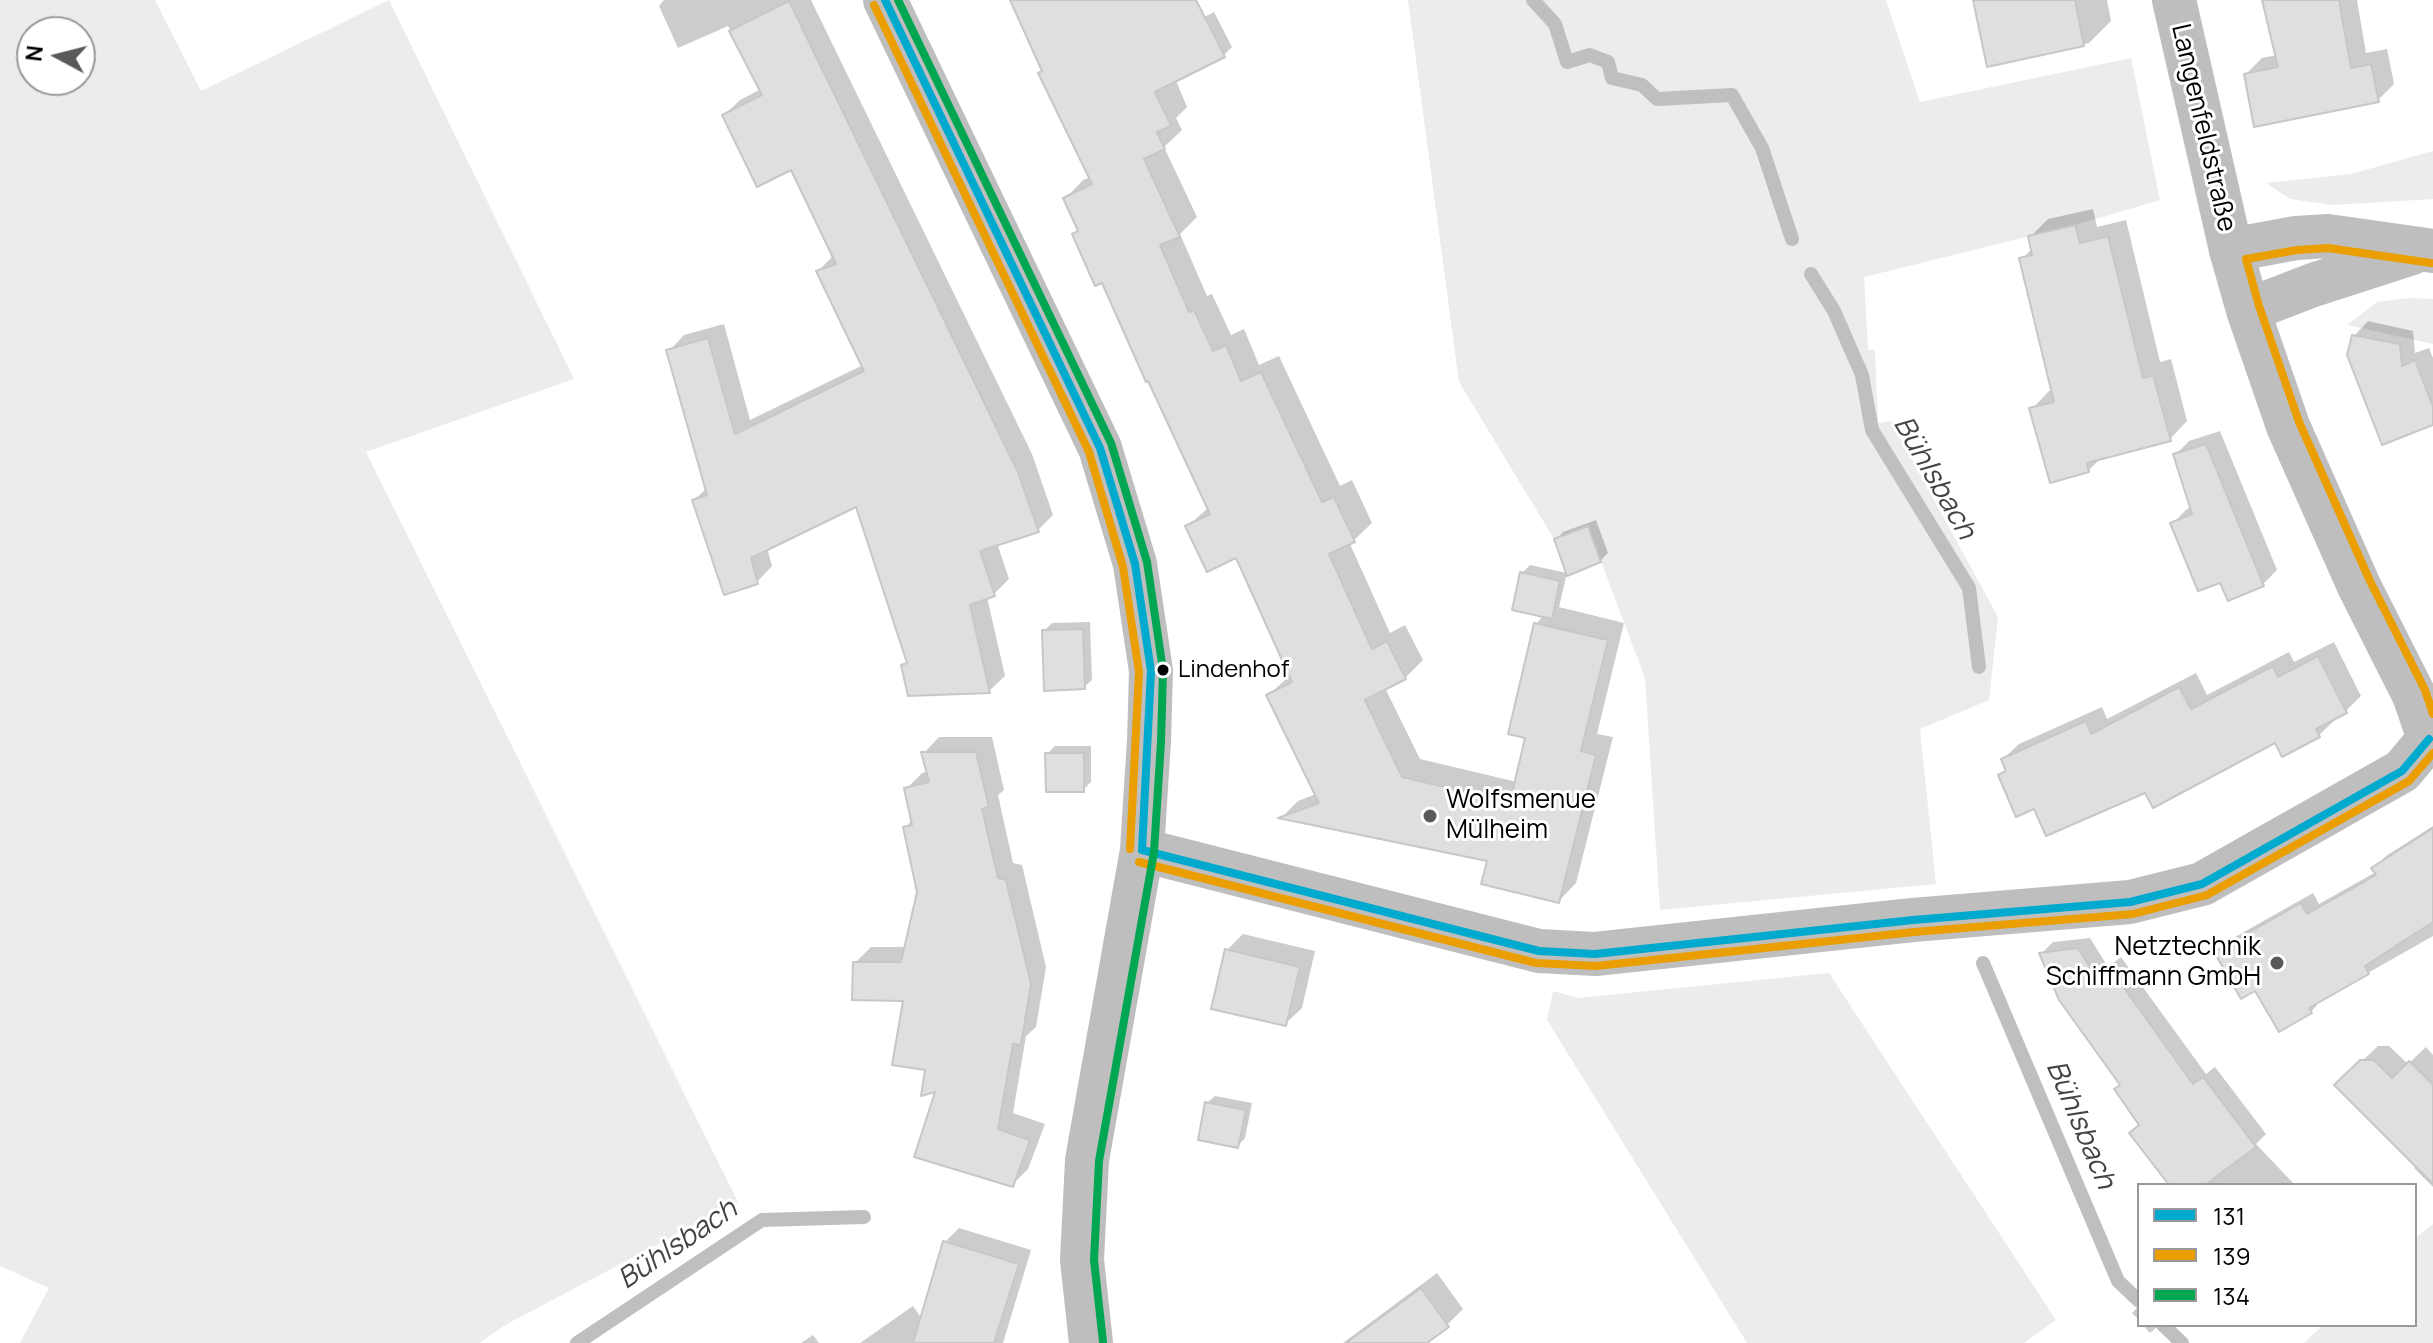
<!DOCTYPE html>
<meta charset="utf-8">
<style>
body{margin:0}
#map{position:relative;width:2433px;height:1343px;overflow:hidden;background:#fff;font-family:Manrope,sans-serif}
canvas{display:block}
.legend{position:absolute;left:2137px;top:1183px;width:280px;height:144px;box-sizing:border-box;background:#fff;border:2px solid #999;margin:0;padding:10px 14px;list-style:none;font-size:24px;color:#000}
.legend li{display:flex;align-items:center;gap:16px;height:40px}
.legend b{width:40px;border:2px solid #999}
.north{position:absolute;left:16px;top:16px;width:80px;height:80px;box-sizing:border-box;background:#fff;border:2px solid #999;border-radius:50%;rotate:277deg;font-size:22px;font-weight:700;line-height:32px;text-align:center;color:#000}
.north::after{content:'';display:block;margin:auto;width:28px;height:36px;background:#595959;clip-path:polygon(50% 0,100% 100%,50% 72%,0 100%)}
</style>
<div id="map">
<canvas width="2433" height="1343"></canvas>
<ul class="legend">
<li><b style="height:10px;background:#00a9ce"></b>131</li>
<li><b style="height:10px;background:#eb9e00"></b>139</li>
<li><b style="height:10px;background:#00a651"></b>134</li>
</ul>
<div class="north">N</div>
</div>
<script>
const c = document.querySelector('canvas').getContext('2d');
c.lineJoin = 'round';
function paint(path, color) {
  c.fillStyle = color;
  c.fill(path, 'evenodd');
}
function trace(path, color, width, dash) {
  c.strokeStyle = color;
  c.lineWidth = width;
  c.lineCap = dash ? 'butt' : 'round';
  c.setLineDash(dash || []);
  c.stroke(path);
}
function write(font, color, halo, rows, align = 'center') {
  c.font = font + ' Manrope,sans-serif';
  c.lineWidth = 6;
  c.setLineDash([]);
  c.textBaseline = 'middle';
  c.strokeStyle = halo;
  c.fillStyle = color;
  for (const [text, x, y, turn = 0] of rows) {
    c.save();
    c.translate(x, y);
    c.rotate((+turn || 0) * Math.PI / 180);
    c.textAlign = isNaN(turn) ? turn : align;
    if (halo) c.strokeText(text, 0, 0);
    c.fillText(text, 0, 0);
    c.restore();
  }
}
paint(new Path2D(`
 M 0,0 L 155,0 L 201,91 L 389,0 L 574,379 L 366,452 L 738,1202 L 507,1324 L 479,1343 L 20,1343 L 49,1288 L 0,1266 ZM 32,32 L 80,32 L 80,80 L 32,80 Z
 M 1408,0 L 1886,0 L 1920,102 L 2131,58 L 2160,200 L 2075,225 L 1864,277 L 1868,350 L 1875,350 L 1878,423 L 1891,421 L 1998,617 L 1989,700 L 1920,729 L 1936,884 L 1660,910 L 1645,678 L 1588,527 L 1554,539 L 1459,382 Z
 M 2433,151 L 2433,199 L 2333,205 L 2290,199 L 2266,183 L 2351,174 Z
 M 2409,298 L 2433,299 L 2433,344 L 2347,325 L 2377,302 Z
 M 1829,973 L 2056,1320 L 2024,1343 L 1747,1343 L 1547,1020 L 1553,991 L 1578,998 Z
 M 2433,1224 L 2433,1343 L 2304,1343 L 2323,1325 L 2415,1325 L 2415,1238 Z`), '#ececec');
paint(new Path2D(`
 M 664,0 L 811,0 L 1032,454 L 1053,515 L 1038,530 L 997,543 L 1009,579 L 993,595 L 987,597 L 1005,676 L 989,691 L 904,666 L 908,660 L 857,505 L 767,548 L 772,566 L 757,582 L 694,500 L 707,488 L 669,351 L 684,335 L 724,324 L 750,420 L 863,365 L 818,271 L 834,255 L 792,168 L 724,115 L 740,100 L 761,89 L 728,26 L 678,48 L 659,6 Z
 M 1012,0 L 1142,0 L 1187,107 L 1176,118 L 1182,130 L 1164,147 L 1197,217 L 1180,234 L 1207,296 L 1212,294 L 1231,335 L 1244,329 L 1259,365 L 1279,356 L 1340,486 L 1352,480 L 1372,523 L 1350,544 L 1390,633 L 1405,625 L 1423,660 L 1405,678 L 1385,688 L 1420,759 L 1517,782 L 1528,736 L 1536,624 L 1544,615 L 1522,573 L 1530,565 L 1567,573 L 1559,607 L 1624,623 L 1597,734 L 1613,737 L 1576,883 L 1559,901 L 1489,859 L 1282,817 L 1298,801 L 1316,794 L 1268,695 L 1291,675 L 1237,556 L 1188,526 L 1209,507 L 1104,280 L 1074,234 L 1080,229 L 1066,198 L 1083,180 L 1091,177 Z
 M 1975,0 L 2107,0 L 2111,21 L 2089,43 L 1988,65 Z
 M 2265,0 L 2357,0 L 2366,53 L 2387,49 L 2394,84 L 2378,100 L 2246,74 L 2262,58 L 2277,55 Z
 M 1214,12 L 1232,47 L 1224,55 L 1183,76 L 1181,29 Z
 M 2093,209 L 2097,227 L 2126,220 L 2160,362 L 2171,359 L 2187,421 L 2170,439 L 2101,458 L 2088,471 L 2032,409 L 2049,391 L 2053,390 L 2022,259 L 2033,248 L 2030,237 L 2048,219 Z
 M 2368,321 L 2413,331 L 2415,353 L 2429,348 L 2433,358 L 2433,423 L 2354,336 Z
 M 2220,431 L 2277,570 L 2263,584 L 2221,580 L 2173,523 L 2187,509 L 2192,507 L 2175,455 L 2189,441 Z
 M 1596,520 L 1608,553 L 1600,561 L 1556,540 L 1563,532 Z
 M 1090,622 L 1092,680 L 1084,687 L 1044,631 L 1052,623 Z
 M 2334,642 L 2361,696 L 2345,712 L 2334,718 L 2335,720 L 2319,735 L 2276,741 L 2146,790 L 2035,807 L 2000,775 L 2007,768 L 2003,759 L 2019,744 L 2102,707 L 2107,719 L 2196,673 L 2207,695 L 2289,652 L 2294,662 Z
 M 939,737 L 992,737 L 1004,790 L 998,795 L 1013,863 L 1022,865 L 1046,967 L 1036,1027 L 1026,1036 L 1013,1113 L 1045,1124 L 1028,1169 L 1012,1185 L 938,1089 L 927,1068 L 905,999 L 855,963 L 871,947 L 906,947 L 919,892 L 905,828 L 913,819 L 906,789 L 922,773 L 928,771 L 924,753 Z
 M 1055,746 L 1091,746 L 1091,782 L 1083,790 L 1047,754 Z
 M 2433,826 L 2433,936 L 2322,999 L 2311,1012 L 2256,988 L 2217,953 L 2228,941 L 2313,893 L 2319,904 L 2376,872 L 2374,868 L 2386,856 Z
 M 1243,934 L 1315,951 L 1302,1008 L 1285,1024 L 1227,950 Z
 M 2090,938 L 2108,967 L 2121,957 L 2206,1074 L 2215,1067 L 2266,1134 L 2256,1144 L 2295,1185 L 2171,1185 L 2122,1084 L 2042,953 L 2053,942 Z
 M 2378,1046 L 2389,1046 L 2408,1064 L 2426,1047 L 2433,1055 L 2433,1187 L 2414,1168 L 2417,1165 L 2337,1085 Z
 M 1215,1096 L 1252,1103 L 1245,1138 L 1238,1146 L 1207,1103 Z
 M 959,1228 L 1031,1250 L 1003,1343 L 860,1343 L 913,1306 L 922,1319 L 945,1242 Z
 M 1437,1273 L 1463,1309 L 1447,1325 L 1424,1343 L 1343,1343 Z
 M 2139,1306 L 2139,1320 L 2132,1313 Z
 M 2143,1325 L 2159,1325 L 2150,1333 Z
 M 813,1335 L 819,1343 L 801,1343 Z`), '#0003');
trace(new Path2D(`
 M 1533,0 L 1555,24 L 1567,62 L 1590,55 L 1608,62 L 1612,78 L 1642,85 L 1657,99 L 1732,95 L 1762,148 L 1792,239
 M 1811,274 L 1834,311 L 1862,375 L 1872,430 L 1969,588 L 1979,667
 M 1983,963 L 2118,1281 L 2139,1301
 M 2163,1325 L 2182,1343
 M 577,1343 L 762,1220 L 864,1217`), '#bfbfbf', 14);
const building = new Path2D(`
 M 1010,0 L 1196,0 L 1225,57 L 1155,92 L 1171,126 L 1157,132 L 1165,149 L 1144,159 L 1180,237 L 1160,245 L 1189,312 L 1194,310 L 1213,351 L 1226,345 L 1241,381 L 1261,372 L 1322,502 L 1334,497 L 1355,542 L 1329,554 L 1372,649 L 1387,641 L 1406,679 L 1365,700 L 1402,777 L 1510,802 L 1525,738 L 1508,734 L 1534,623 L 1608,640 L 1581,751 L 1596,755 L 1559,903 L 1481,884 L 1487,861 L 1278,818 L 1319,803 L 1266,695 L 1292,682 L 1236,558 L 1207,572 L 1185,526 L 1210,514 L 1148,381 L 1146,382 L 1102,283 L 1095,286 L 1072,234 L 1078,231 L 1063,198 L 1092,184 L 1038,73 L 1042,71 Z
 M 1973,0 L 2075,0 L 2084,46 L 1987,67 Z
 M 2262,0 L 2339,0 L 2351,68 L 2371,64 L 2379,102 L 2254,127 L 2244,74 L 2278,67 Z
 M 789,1 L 1017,470 L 1039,532 L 980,551 L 995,596 L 970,605 L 990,693 L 908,696 L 901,665 L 907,663 L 856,507 L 751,558 L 758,584 L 724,595 L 692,500 L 707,495 L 666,350 L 708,338 L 735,434 L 864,371 L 816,271 L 836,264 L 791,170 L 757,187 L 722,115 L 762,95 L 729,31 Z
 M 2075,225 L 2080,243 L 2108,236 L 2143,378 L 2153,375 L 2171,441 L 2087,463 L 2089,472 L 2050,483 L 2029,408 L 2054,402 L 2019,258 L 2032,255 L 2028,236 Z
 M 2352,335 L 2400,344 L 2402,366 L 2415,360 L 2433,407 L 2433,425 L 2382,445 L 2347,355 Z
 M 2206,444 L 2264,586 L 2228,601 L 2220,583 L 2198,591 L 2170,523 L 2192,514 L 2173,454 Z
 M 1588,526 L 1601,562 L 1567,576 L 1554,539 Z
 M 1520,572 L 1560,581 L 1552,619 L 1512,610 Z
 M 1083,629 L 1085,689 L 1044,691 L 1042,630 Z
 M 2318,656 L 2347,713 L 2316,729 L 2320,737 L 2282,757 L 2275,743 L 2153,808 L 2145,793 L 2046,836 L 2034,809 L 2016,817 L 1998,775 L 2006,771 L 2001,759 L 2086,721 L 2091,734 L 2179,687 L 2191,709 L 2273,666 L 2278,677 Z
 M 921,752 L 976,752 L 989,807 L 982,809 L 998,878 L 1006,880 L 1031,984 L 1021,1045 L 1013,1044 L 998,1129 L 1030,1140 L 1013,1187 L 914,1157 L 935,1092 L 921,1096 L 925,1070 L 892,1065 L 903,1001 L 852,1000 L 853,962 L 901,962 L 917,892 L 903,827 L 912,825 L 904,788 L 929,782 Z
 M 1045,753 L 1084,753 L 1084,792 L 1046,792 Z
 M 2433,828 L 2433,922 L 2365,966 L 2369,974 L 2309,1008 L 2312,1013 L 2279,1032 L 2255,991 L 2241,999 L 2214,952 L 2301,903 L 2307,914 L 2376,875 L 2371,868 Z
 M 2078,948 L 2096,977 L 2109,967 L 2193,1084 L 2203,1077 L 2256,1147 L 2205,1185 L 2169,1185 L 2129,1133 L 2139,1125 L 2114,1089 L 2120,1085 L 2059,1000 L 2039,953 Z
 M 1225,949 L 1300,967 L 1286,1026 L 1211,1009 Z
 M 2360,1060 L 2374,1060 L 2392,1078 L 2409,1061 L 2433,1085 L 2433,1184 L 2334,1085 Z
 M 1205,1102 L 1246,1110 L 1238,1148 L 1198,1140 Z
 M 943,1241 L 1019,1264 L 994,1343 L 913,1343 Z
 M 1421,1288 L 1449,1327 L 1427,1343 L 1346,1343 Z`);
paint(building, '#dfdfdf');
trace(building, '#c7c7c7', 2);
trace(new Path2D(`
 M 2174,0 L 2231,250`), '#bebebe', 44);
trace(new Path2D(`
 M 885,0 L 1100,448 L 1135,564 L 1151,671 L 1149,741 L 1142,850 L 1087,1160 L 1082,1260 L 1091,1343
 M 2248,310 L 2313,285 L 2412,253
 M 1142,850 L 1539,951 L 1595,954 L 1913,920 L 2130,902 L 2202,884 L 2402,771 L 2429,739 L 2414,695 L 2359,586 L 2288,426 L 2248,310 L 2231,250 L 2296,238 L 2328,236 L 2433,251`), '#bebebe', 44);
trace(new Path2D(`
 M 885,0 L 1100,448 L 1135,564 L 1151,671 L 1142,850
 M 1142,850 L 1539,951 L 1595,954 L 1913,920 L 2130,902 L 2202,884 L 2402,771 L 2429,739`), '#00a9ce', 8);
trace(new Path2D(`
 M 874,5 L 1089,452 L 1123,567 L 1139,672 L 1130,849
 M 2431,263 L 2328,248 L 2297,250 L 2246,259 L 2259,306 L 2299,422 L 2370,581 L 2425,690 L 2433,714
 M 1139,862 L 1536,963 L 1596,966 L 1914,932 L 2133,914 L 2207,895 L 2409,781 L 2433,753`), '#eb9e00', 8);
trace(new Path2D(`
 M 898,0 L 1111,443 L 1147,562 L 1163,670 L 1161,742 L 1154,852 L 1099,1161 L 1094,1260 L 1103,1342`), '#00a651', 8);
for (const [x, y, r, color] of [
 [1163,670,7,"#000"],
 [1430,816,8,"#595959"],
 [2277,963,8,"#595959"]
]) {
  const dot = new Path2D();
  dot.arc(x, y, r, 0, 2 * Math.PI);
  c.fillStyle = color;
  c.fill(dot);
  trace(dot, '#fff', 3);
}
write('24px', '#000', '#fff', [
 ["Lindenhof",1178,670]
], 'left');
write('26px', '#000', '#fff', [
 ["Langenfeldstraße",2203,128,77]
]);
write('26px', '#000', '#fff', [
 ["Wolfsmenue",1446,801],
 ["Mülheim",1446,831],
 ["Netztechnik",2261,948,"right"],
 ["Schiffmann GmbH",2261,978,"right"]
], 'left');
write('italic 28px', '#444', '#fff', [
 ["Bühlsbach",1934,478,60],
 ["Bühlsbach",2080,1125,67],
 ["Bühlsbach",678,1245,-34]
]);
</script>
